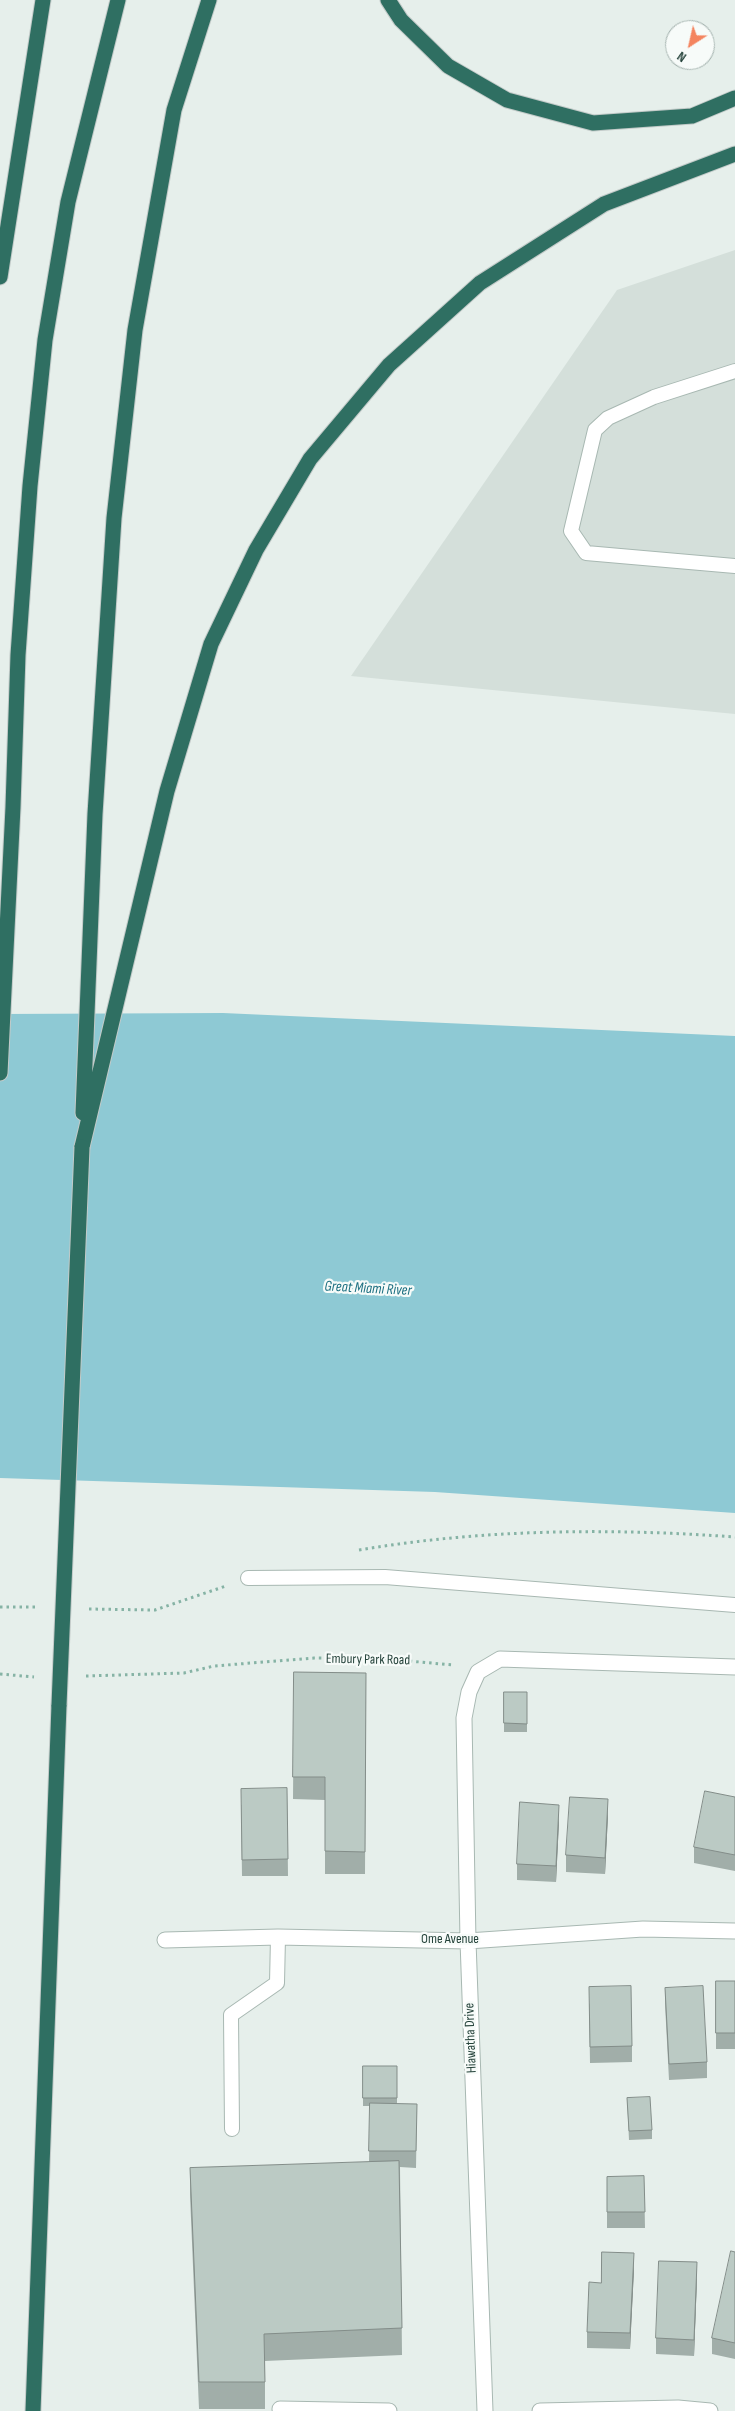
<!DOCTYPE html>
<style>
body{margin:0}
#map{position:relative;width:735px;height:2411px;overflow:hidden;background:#e6efeb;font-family:"Sofia Sans Condensed",sans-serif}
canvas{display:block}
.north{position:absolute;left:665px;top:20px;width:50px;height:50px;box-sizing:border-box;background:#f7fbf9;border:1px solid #a3b1ad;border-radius:50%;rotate:215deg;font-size:14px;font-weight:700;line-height:20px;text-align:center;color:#24423a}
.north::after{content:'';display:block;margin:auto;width:18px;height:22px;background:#f4845f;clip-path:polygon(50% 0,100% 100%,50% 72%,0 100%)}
</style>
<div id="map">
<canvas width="735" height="2411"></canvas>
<div class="north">N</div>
</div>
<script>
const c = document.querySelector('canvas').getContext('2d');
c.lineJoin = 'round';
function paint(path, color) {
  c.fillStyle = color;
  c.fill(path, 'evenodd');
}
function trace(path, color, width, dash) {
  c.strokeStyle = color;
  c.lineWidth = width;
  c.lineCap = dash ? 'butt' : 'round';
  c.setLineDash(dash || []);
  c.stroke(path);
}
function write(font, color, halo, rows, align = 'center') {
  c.font = font + ' "Sofia Sans Condensed",sans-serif';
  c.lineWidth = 4.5;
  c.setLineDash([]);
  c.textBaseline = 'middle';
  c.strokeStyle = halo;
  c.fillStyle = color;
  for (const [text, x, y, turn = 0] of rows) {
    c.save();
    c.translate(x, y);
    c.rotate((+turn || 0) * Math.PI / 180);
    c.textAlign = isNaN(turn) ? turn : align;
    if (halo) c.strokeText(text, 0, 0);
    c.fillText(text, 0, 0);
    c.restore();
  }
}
paint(new Path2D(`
 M 735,250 L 735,714 L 351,676 L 617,290 Z`), '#d4dfda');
paint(new Path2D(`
 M 223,1013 L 735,1036 L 735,1513 L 435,1492 L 0,1478 L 0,1014 Z`), '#8ec9d4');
const service = new Path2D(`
 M 735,371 L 654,397 L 608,418 L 595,430 L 571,531 L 586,553 L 735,566
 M 248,1578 L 385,1577 L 735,1605
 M 232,2129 L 231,2015 L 277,1983 L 278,1937`);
const minor = new Path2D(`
 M 165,1940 L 278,1937 L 468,1941 L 643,1929 L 735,1931
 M 280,2409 L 389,2411
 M 485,2411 L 468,1941 L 464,1718 L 469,1692 L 478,1672 L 500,1659 L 735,1667
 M 540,2411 L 678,2408 L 710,2411`);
const motorway = new Path2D(`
 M 388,0 L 401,20 L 448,66 L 507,100 L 593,123 L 692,116 L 735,98
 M 0,277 L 43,0
 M 0,1073 L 13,807 L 18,655 L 30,486 L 45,340 L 68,202 L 118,0
 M 83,1113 L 95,814 L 114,518 L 135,330 L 174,110 L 209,0
 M 82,1147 L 167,791 L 211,644 L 256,550 L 310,459 L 389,365 L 480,283 L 604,204 L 735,154
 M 33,2411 L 59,1705`);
trace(service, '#a8b8b2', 16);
trace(minor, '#a8b8b2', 17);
trace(motorway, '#c2cac8', 17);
trace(new Path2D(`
 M 359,1550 C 483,1529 610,1528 735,1537
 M 0,1607 L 37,1607
 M 89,1609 L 155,1610 L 226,1586
 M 0,1674 L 34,1677
 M 86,1676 L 184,1673 L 214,1666 L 314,1658 L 376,1658 L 453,1665`), '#86b3a5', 3, [2.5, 4]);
trace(service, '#fff', 14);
trace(minor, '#fff', 15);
trace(motorway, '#2f6f62', 15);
const motorwayBridge = new Path2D(`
 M 59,1705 L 82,1147`);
trace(motorwayBridge, '#c2cac8', 17, []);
trace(motorwayBridge, '#2f6f62', 15);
paint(new Path2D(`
 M 294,1672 L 366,1673 L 365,1874 L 325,1874 L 325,1800 L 293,1799 Z
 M 504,1692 L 527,1692 L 527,1732 L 504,1732 Z
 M 287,1788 L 288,1876 L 242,1876 L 241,1805 Z
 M 735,1797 L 735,1871 L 694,1863 L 694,1847 Z
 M 608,1815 L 605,1874 L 566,1872 L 566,1855 Z
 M 559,1821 L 556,1882 L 517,1880 L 517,1864 Z
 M 716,1981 L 735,1981 L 735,2049 L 716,2049 Z
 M 665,1988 L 707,2062 L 707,2078 L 669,2080 L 665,2004 Z
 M 589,2003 L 632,2046 L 632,2062 L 590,2063 Z
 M 363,2066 L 397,2066 L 397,2104 L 417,2104 L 416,2168 L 400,2167 L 402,2355 L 265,2361 L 265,2409 L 199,2409 L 190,2195 L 190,2168 L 369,2162 L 370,2106 L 363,2106 Z
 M 627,2098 L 652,2130 L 652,2139 L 629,2140 Z
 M 644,2176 L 645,2228 L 607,2228 L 607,2177 Z
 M 735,2252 L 735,2359 L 712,2354 L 712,2338 Z
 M 634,2269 L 630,2349 L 587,2348 L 587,2332 Z
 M 697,2278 L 694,2356 L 656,2354 L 656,2338 Z`), '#a1aea9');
paint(new Path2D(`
 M 608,1799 L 608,1815 L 605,1874 L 605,1858 Z
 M 559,1805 L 559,1821 L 556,1882 L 556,1866 Z
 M 634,2253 L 634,2269 L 630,2349 L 630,2333 Z
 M 697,2262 L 697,2278 L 694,2356 L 694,2340 Z`), '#838d89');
const building = new Path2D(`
 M 294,1672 L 366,1673 L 365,1852 L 325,1851 L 325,1777 L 293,1777 Z
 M 504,1692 L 527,1692 L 527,1724 L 504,1723 Z
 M 287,1788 L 288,1859 L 242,1860 L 241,1789 Z
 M 705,1791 L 735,1797 L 735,1855 L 694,1847 Z
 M 570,1797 L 608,1799 L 605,1858 L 566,1855 Z
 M 520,1802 L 559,1805 L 556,1866 L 517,1864 Z
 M 716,1981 L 735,1981 L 735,2033 L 716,2033 Z
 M 631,1986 L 632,2046 L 590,2047 L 589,1987 Z
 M 703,1986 L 707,2062 L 669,2064 L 665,1988 Z
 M 363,2066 L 397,2066 L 397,2098 L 363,2098 Z
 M 650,2097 L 652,2130 L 629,2131 L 627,2098 Z
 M 370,2103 L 417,2104 L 416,2151 L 369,2151 Z
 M 399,2161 L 402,2328 L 264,2334 L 265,2382 L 199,2382 L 190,2168 Z
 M 644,2176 L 645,2212 L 607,2212 L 607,2177 Z
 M 731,2251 L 735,2252 L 735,2343 L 712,2338 Z
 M 602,2252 L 634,2253 L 630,2333 L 587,2332 L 589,2282 L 601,2283 Z
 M 659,2261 L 697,2262 L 694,2340 L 656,2338 Z`);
paint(building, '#bbcac4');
trace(building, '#838d89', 1);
write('14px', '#24423a', '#f7fbf9', [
 ["Embury Park Road",368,1660,1],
 ["Ome Avenue",450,1939],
 ["Hiawatha Drive",471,2038,-92]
]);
write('italic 15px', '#1c6f80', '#f7fbf9', [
 ["Great Miami River",368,1289,3]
]);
</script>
